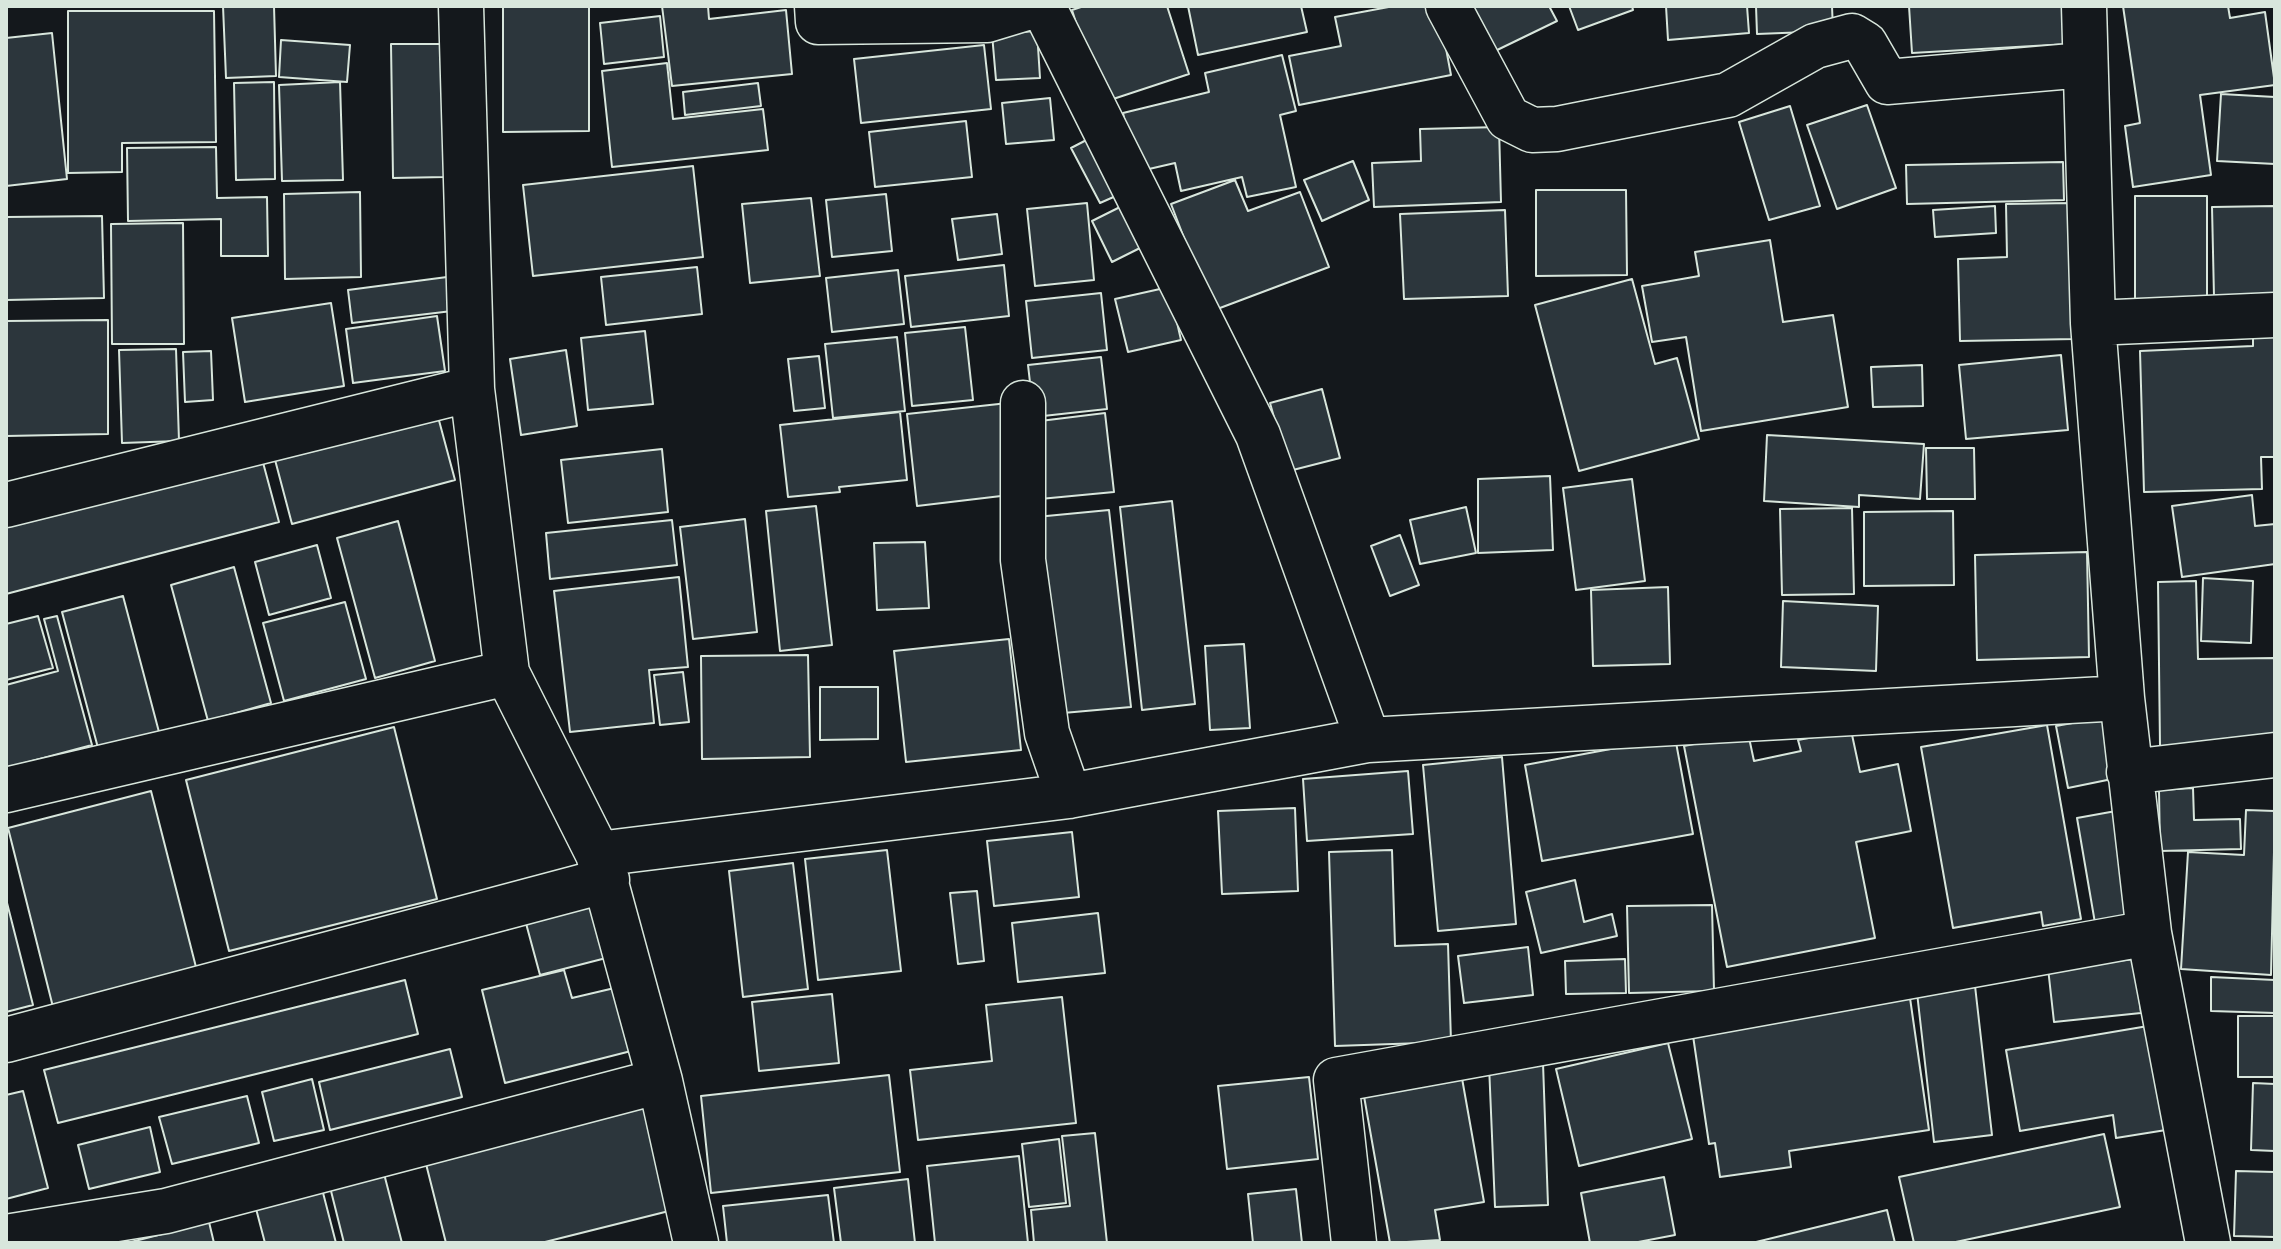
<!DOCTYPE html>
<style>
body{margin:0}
#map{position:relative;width:2281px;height:1249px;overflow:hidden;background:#14181c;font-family:Jost,sans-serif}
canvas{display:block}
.frame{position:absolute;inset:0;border:8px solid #d8e6dc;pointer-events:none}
</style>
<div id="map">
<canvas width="2281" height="1249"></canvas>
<div class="frame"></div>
</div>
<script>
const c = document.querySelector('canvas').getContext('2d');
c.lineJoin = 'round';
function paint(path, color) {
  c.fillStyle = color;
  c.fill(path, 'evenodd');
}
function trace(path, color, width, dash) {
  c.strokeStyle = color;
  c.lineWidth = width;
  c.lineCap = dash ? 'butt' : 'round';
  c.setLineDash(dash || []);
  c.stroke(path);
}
const building = new Path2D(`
 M 223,6 L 274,6 L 276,76 L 226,78 Z
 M 503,6 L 589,6 L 589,131 L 503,132 Z
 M 662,6 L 708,6 L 709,19 L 786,10 L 792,74 L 672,86 Z
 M 1084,6 L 1167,6 L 1189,74 L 1101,103 L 1072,10 Z
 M 1188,6 L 1301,6 L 1307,32 L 1198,55 Z
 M 1394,6 L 1438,6 L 1451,75 L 1299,105 L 1289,56 L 1341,46 L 1335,17 Z
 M 1468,6 L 1549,6 L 1557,21 L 1491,53 Z
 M 1569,6 L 1632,6 L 1633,10 L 1578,30 Z
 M 1666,6 L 1747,6 L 1749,33 L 1668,40 Z
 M 1756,6 L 1832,6 L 1833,31 L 1757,34 Z
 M 1909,6 L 2066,6 L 2068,44 L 1912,53 Z
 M 2123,6 L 2228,6 L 2230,18 L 2265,12 L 2275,85 L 2200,95 L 2211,175 L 2133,187 L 2125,126 L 2140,123 Z
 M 68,11 L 214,11 L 216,142 L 122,143 L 122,172 L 68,173 Z
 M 660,16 L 664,57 L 604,64 L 600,23 Z
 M 1037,31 L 1040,78 L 996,80 L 992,34 Z
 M 52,33 L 67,179 L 6,186 L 6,38 Z
 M 281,40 L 350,45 L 347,82 L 279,77 Z
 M 391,44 L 444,44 L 445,177 L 393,178 Z
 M 984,45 L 991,109 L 861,123 L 854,59 Z
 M 1282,55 L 1296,111 L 1280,115 L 1296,187 L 1247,197 L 1242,177 L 1181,191 L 1175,163 L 1136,172 L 1123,113 L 1209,92 L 1205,73 Z
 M 667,63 L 673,119 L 763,109 L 768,150 L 612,167 L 602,71 Z
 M 274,82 L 275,179 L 236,180 L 234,83 Z
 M 340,82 L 343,180 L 282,181 L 279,85 Z
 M 758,83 L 761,106 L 685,115 L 683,92 Z
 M 2221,94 L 2275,97 L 2275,198 L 2275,164 L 2217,161 Z
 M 1050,98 L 1054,140 L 1006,144 L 1002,103 Z
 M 1867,105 L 1896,188 L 1837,209 L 1807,125 Z
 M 1790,106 L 1820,206 L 1769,220 L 1739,122 Z
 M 966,121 L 972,177 L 875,187 L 869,132 Z
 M 1499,127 L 1501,202 L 1374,207 L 1372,163 L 1421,161 L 1420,129 Z
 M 1098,134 L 1127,191 L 1100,203 L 1071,148 Z
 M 216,147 L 217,198 L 267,197 L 268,256 L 221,256 L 221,219 L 128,221 L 127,148 Z
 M 1353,161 L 1369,200 L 1322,221 L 1304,180 Z
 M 2063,162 L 2064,200 L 1907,204 L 1906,165 Z
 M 693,166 L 703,257 L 533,276 L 523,185 Z
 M 1235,180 L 1248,211 L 1300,192 L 1329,267 L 1212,311 L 1171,204 Z
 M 1536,190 L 1626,190 L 1627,275 L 1536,276 Z
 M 360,192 L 361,277 L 285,279 L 284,194 Z
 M 886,194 L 892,251 L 832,257 L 826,200 Z
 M 2135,196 L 2207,196 L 2207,302 L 2135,301 Z
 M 811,198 L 820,276 L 750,283 L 742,204 Z
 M 1087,203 L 1094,280 L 1035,286 L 1027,209 Z
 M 2073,203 L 2075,339 L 1960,341 L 1958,259 L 2007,257 L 2006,204 Z
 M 1126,204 L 1146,245 L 1112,262 L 1092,221 Z
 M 1995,206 L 1996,233 L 1935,237 L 1933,210 Z
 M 2275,206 L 2275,296 L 2214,297 L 2212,207 Z
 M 1505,210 L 1508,296 L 1404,299 L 1400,214 Z
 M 997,214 L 1002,254 L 958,260 L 952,219 Z
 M 102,216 L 104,298 L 6,300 L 6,217 Z
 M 183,223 L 184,344 L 112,344 L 111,224 Z
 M 1770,240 L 1783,322 L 1833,315 L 1848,407 L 1701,431 L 1686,337 L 1652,342 L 1642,286 L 1699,276 L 1695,252 Z
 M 1004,265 L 1009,316 L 911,327 L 905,276 Z
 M 697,267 L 702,314 L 606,325 L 601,277 Z
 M 898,270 L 904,324 L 832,332 L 826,278 Z
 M 447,277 L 452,311 L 352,323 L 348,290 Z
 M 1632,279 L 1655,364 L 1677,358 L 1699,439 L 1579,471 L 1535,305 Z
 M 1169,287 L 1181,340 L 1128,352 L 1115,299 Z
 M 1101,293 L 1107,350 L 1032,358 L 1026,301 Z
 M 331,303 L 344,386 L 245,402 L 232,318 Z
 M 437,316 L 445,371 L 353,383 L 346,329 Z
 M 108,320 L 108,434 L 6,436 L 6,321 Z
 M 2275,325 L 2275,457 L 2261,457 L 2262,489 L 2144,492 L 2140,351 L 2253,346 L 2253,326 Z
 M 965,327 L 973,400 L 912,406 L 905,333 Z
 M 645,331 L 653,404 L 588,410 L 581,338 Z
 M 897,337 L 905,411 L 833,418 L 825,344 Z
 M 176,349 L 179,441 L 122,443 L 119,350 Z
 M 566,350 L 577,426 L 521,435 L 510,359 Z
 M 211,351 L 213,400 L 185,402 L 183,352 Z
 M 2061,355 L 2068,430 L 1966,439 L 1959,365 Z
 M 819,356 L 825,408 L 794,411 L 788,359 Z
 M 1101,357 L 1107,409 L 1034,417 L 1028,365 Z
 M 1922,365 L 1923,406 L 1873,407 L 1871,367 Z
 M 1322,389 L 1340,458 L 1289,471 L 1270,403 Z
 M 1008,403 L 1018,494 L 917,506 L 907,414 Z
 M 900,412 L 907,480 L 839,487 L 840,492 L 788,497 L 780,425 Z
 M 437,413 L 455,480 L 292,524 L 274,456 Z
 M 1105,413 L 1114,492 L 1040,499 L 1032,422 Z
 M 1767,435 L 1924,444 L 1920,499 L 1859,495 L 1859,507 L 1764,501 Z
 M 1926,448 L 1974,448 L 1975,499 L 1927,499 Z
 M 662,449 L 668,512 L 568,523 L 561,460 Z
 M 261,455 L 279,522 L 6,594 L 6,523 Z
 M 1550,476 L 1553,550 L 1478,553 L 1478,479 Z
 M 1632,479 L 1645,581 L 1576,590 L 1563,488 Z
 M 2252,495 L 2255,526 L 2275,524 L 2275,564 L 2182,577 L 2172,506 Z
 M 1172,501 L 1195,704 L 1142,710 L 1120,507 Z
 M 816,506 L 832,645 L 780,651 L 766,511 Z
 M 1466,507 L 1476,553 L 1420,564 L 1410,520 Z
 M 1852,508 L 1854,594 L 1782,595 L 1780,509 Z
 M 1109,510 L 1131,707 L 1063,713 L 1036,517 Z
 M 1953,511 L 1954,585 L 1864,586 L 1864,512 Z
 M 745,519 L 757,632 L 693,639 L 680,527 Z
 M 672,520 L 677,565 L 550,579 L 546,533 Z
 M 398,521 L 435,661 L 375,678 L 337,538 Z
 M 1400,535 L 1419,585 L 1390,596 L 1371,546 Z
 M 925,542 L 929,608 L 877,610 L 874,543 Z
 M 317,545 L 331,598 L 269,615 L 255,562 Z
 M 2087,552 L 2089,657 L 1977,660 L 1975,555 Z
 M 234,567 L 271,703 L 208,721 L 171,585 Z
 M 679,577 L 688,667 L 649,670 L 654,723 L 570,732 L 554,591 Z
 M 2203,578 L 2253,581 L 2251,643 L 2201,641 Z
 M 2196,581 L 2198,659 L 2275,658 L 2275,745 L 2160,746 L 2158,582 Z
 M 1668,587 L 1670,664 L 1593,666 L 1591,590 Z
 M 123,596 L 159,732 L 98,748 L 62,612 Z
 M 1783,601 L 1878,606 L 1876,671 L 1781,667 Z
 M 345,602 L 366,679 L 284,701 L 263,623 Z
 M 38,616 L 53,668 L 6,680 L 6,624 Z
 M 57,616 L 92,745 L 6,768 L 6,685 L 58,671 L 44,619 Z
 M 1009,639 L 1021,750 L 906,762 L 894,651 Z
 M 1244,644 L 1250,728 L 1210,730 L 1205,646 Z
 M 808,655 L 810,757 L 702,759 L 701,656 Z
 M 683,672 L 689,722 L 660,725 L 654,675 Z
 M 820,687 L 878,687 L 878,739 L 820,740 Z
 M 2105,717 L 2117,778 L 2068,788 L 2056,726 Z
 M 2047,725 L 2081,919 L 2043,926 L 2041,912 L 1953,928 L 1921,747 Z
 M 394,727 L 437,899 L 229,951 L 186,780 Z
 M 1851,730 L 1860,772 L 1898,764 L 1911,831 L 1856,842 L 1875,938 L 1727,967 L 1684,746 L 1748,733 L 1754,761 L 1801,751 L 1798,740 Z
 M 1675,737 L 1693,834 L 1542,861 L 1525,765 Z
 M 1502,757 L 1516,924 L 1438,931 L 1423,765 Z
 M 1408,771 L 1413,834 L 1307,841 L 1303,779 Z
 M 2193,788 L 2194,820 L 2240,819 L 2241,849 L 2160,851 L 2159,790 Z
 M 151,791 L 197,971 L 53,1007 L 8,828 Z
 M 1295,808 L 1298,891 L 1222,894 L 1218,811 Z
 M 2246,810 L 2275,811 L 2271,975 L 2181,969 L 2188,852 L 2244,855 Z
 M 2116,811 L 2134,916 L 2095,923 L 2077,818 Z
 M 1072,832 L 1079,897 L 994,906 L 987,841 Z
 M 887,850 L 901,971 L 818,980 L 805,859 Z
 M 1392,850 L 1395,946 L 1448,944 L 1451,1042 L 1335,1046 L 1329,852 Z
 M 793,863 L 808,989 L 743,997 L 729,871 Z
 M 1575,880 L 1584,922 L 1612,914 L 1617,936 L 1541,953 L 1526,892 Z
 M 977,891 L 984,961 L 958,964 L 950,893 Z
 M 596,898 L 610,957 L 540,975 L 524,916 Z
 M 6,899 L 33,1005 L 6,1012 Z
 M 1712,905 L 1714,991 L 1629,993 L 1627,906 Z
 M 1098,913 L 1105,973 L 1018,982 L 1012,923 Z
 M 1528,947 L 1533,995 L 1464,1003 L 1458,956 Z
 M 1625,959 L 1626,993 L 1566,994 L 1565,961 Z
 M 2135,959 L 2141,1013 L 2054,1022 L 2048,968 Z
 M 564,970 L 572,998 L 623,986 L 639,1049 L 505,1083 L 482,990 Z
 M 1974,977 L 1992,1135 L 1934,1142 L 1916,984 Z
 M 2211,977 L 2275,980 L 2275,1013 L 2211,1011 Z
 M 405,980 L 418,1034 L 58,1123 L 44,1070 Z
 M 832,994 L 839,1063 L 759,1071 L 752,1002 Z
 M 1062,997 L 1076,1123 L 918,1140 L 910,1070 L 992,1061 L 986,1005 Z
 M 1910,998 L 1929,1130 L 1789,1151 L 1791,1167 L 1720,1177 L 1715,1143 L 1709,1144 L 1692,1029 Z
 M 2238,1016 L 2275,1016 L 2275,1077 L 2238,1077 Z
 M 2148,1026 L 2166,1130 L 2116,1138 L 2113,1115 L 2020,1131 L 2006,1050 Z
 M 1668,1043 L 1692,1139 L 1579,1166 L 1556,1069 Z
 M 450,1049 L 462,1097 L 330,1130 L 319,1082 Z
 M 1543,1063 L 1548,1205 L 1495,1207 L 1489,1065 Z
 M 1460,1067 L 1484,1202 L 1435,1210 L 1440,1240 L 1390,1243 L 1362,1085 Z
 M 889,1075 L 900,1172 L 711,1193 L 701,1096 Z
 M 1309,1077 L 1318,1159 L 1227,1169 L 1218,1086 Z
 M 312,1079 L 324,1130 L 274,1141 L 262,1092 Z
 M 2253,1083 L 2275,1084 L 2275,1151 L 2251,1150 Z
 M 23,1091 L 48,1188 L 6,1199 L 6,1095 Z
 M 247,1096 L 259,1143 L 172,1164 L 159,1117 Z
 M 644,1096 L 673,1210 L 541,1243 L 446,1243 L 424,1156 Z
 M 150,1127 L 160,1172 L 89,1189 L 78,1145 Z
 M 1095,1133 L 1107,1243 L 1034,1243 L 1031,1210 L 1070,1206 L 1062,1136 Z
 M 2104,1134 L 2120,1207 L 1951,1243 L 1914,1243 L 1899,1177 Z
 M 1059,1139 L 1066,1203 L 1029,1207 L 1022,1144 Z
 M 1019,1156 L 1028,1243 L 935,1243 L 927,1166 Z
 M 382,1166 L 402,1243 L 344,1243 L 328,1179 Z
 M 2236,1171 L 2275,1172 L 2275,1237 L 2234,1236 Z
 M 1664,1177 L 1675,1235 L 1633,1243 L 1590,1243 L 1581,1193 Z
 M 908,1179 L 915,1243 L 841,1243 L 834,1188 Z
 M 321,1185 L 336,1243 L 265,1243 L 254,1201 Z
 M 1296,1189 L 1302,1243 L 1253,1243 L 1248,1194 Z
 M 828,1195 L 834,1243 L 727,1243 L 723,1206 Z
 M 1887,1210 L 1895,1243 L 1752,1243 Z
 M 209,1222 L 214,1243 L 127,1243 Z`);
paint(building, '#2c363c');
trace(building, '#d8e6dc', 2);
const minor = new Path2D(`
 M 461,6 L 472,389 L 507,673 L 598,854 L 1069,796 L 1368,740 L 2122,698 L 2093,323 L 2084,6
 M 817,6 L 818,22 L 987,20 L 1033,6
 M 1043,6 L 1258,435 L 1368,740
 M 1448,6 L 1508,118 L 1532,130 L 1557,129 L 1728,95 L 1815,46 L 1852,36 L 1865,44 L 1887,82 L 2084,65
 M 2093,323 L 2275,315
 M 1023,403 L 1023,560 L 1047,733 L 1069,796
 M 6,505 L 472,389
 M 2122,698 L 2149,933 L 2208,1243
 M 2129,772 L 2275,755
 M 6,790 L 507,673
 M 598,854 L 660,1081 L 696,1243
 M 6,1040 L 607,880
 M 6,1237 L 166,1211 L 660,1081
 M 1354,1243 L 1336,1080 L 2149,933`);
trace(minor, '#d8e6dc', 47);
trace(minor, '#14181c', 44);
</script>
